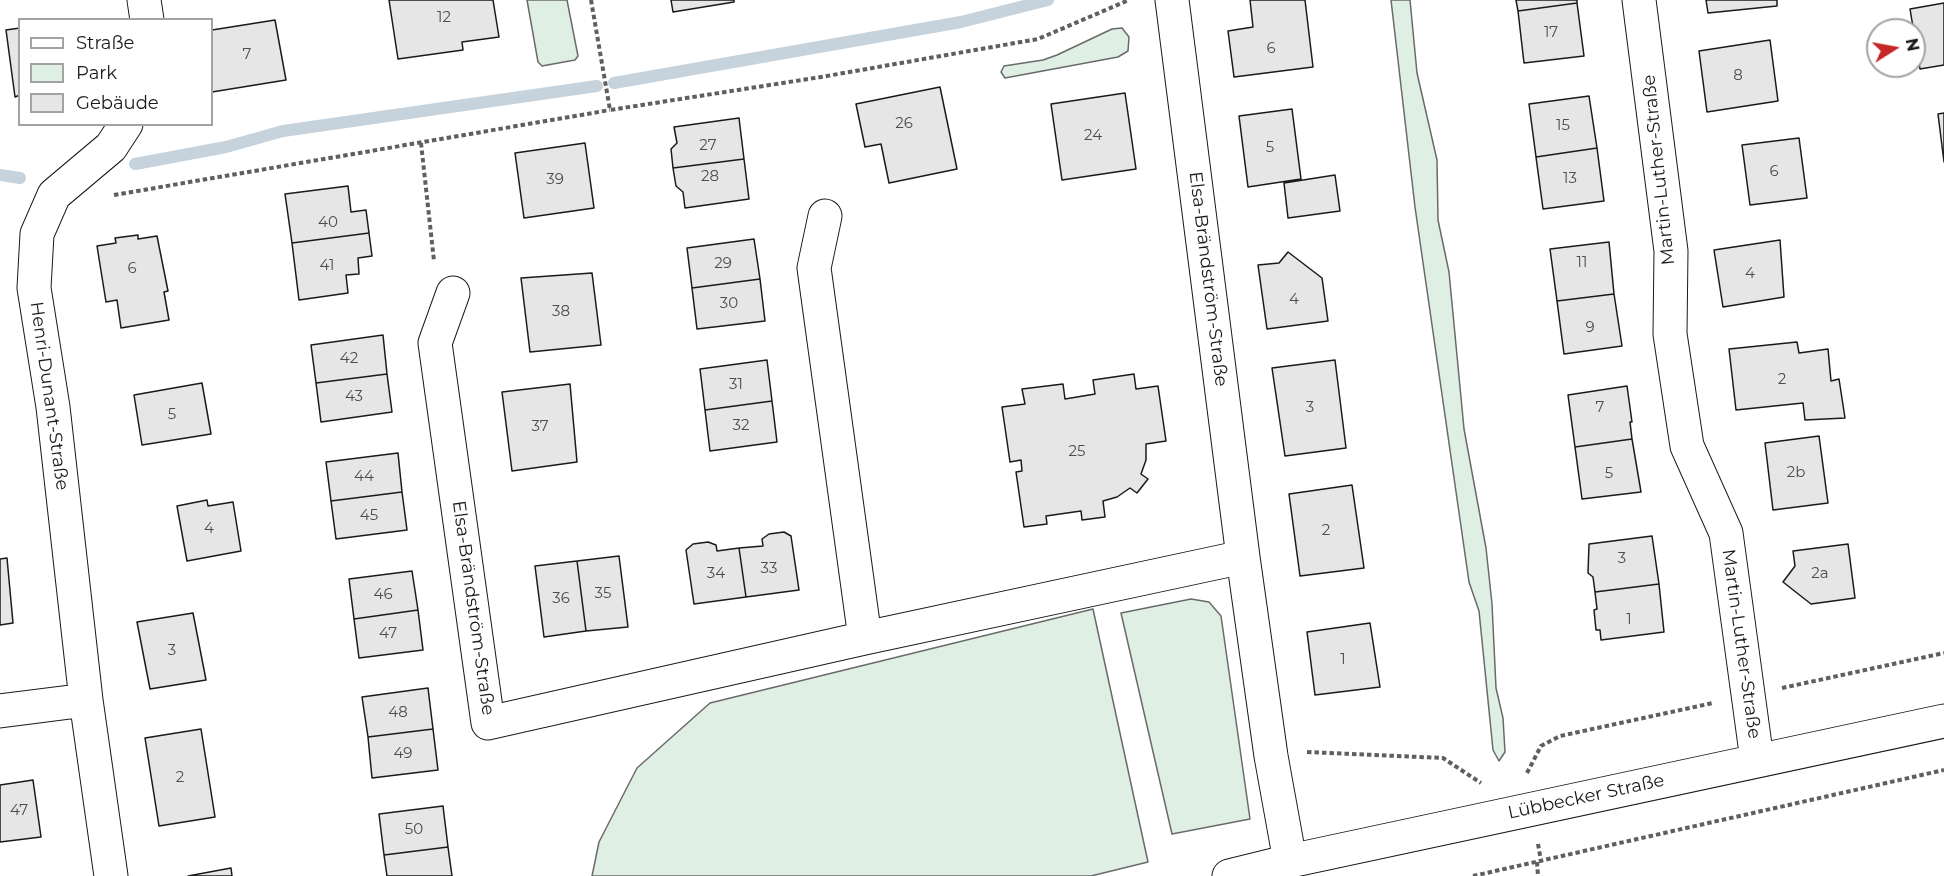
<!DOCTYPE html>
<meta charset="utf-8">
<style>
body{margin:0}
#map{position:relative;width:1944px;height:876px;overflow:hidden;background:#fff;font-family:Montserrat,sans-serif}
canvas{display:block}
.legend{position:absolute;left:18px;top:18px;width:195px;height:108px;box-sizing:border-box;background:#fff;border:2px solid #a3a3a3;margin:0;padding:8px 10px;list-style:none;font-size:18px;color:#1a1a1a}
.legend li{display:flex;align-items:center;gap:12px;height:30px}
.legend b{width:30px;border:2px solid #a3a3a3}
.north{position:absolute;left:1866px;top:18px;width:60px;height:60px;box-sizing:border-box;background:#fff;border:2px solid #a3a3a3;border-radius:50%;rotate:79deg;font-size:16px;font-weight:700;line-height:24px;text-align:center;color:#1a1a1a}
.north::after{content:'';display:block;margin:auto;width:21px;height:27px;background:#c62828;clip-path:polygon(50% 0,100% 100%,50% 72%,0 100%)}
</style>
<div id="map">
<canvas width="1944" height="876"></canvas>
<ul class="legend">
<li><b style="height:8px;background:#fff"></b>Straße</li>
<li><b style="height:16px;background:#e0efe3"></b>Park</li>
<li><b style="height:16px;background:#e6e6e6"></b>Gebäude</li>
</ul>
<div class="north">N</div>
</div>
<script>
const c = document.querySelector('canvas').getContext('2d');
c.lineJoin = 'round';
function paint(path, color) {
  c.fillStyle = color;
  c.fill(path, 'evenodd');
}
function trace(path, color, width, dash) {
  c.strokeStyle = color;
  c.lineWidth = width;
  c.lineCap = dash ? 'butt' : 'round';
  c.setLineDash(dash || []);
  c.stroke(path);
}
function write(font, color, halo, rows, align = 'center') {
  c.font = font + ' Montserrat,sans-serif';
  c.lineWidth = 4.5;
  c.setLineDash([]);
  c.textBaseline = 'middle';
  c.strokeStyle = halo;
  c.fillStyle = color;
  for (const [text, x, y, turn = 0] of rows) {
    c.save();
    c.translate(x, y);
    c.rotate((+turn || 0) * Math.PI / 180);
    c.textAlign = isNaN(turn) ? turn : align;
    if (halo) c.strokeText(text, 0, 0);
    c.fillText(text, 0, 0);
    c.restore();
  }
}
const green = new Path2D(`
 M 527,0 L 567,0 L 578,56 L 575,60 L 542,66 L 538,62 Z
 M 1391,0 L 1410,0 L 1417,73 L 1437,160 L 1438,220 L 1449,272 L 1464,429 L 1486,548 L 1492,604 L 1496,688 L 1503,718 L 1505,752 L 1499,761 L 1493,750 L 1479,611 L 1469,582 L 1415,207 Z
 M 1122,28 L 1129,37 L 1128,51 L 1118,57 L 1005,78 L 1001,72 L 1004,66 L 1043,60 L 1057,55 L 1112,29 Z
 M 1191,599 L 1209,602 L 1221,616 L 1250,819 L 1172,834 L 1121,613 Z
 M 1093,609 L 1148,862 L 1091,876 L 592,876 L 599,842 L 637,768 L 710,703 Z`);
paint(green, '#e0efe3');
trace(green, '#6a6a6a', 1.5);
trace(new Path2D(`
 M 614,83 L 961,22 L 1048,0
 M 135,164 L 226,147 L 283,131 L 597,86
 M 0,175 L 20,178`), '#c6d2dc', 12);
const building = new Path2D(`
 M 389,0 L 493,0 L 499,37 L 462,42 L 463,50 L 398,59 Z
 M 671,0 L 734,0 L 734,2 L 673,12 Z
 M 1250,0 L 1305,0 L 1313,67 L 1234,77 L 1228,31 L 1253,27 Z
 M 1516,0 L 1577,0 L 1577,3 L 1518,11 Z
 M 1706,0 L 1777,0 L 1777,6 L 1708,13 Z
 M 1577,3 L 1584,56 L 1524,63 L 1518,11 Z
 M 1944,3 L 1944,65 L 1920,69 L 1910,9 Z
 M 275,20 L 286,80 L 212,92 L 212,30 Z
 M 20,28 L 20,95 L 15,97 L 6,30 Z
 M 1770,40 L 1778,101 L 1707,112 L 1699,51 Z
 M 940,87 L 957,169 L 889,183 L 881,144 L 865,147 L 856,104 Z
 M 1125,93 L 1136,169 L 1062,180 L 1051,104 Z
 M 1589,96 L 1597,148 L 1536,157 L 1529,104 Z
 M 1292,109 L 1301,179 L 1248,187 L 1239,116 Z
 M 1944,113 L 1944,162 L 1938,114 Z
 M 739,118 L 744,159 L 673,168 L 671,149 L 677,143 L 674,127 Z
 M 1799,138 L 1807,198 L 1750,205 L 1742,145 Z
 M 585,143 L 594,208 L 524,218 L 515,153 Z
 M 1597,148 L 1604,201 L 1543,209 L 1536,157 Z
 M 744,159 L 749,199 L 685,208 L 683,192 L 676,186 L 673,168 Z
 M 1335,175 L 1340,211 L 1288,218 L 1284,183 Z
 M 348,186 L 351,212 L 366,210 L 369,233 L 292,243 L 285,194 Z
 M 369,233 L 372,256 L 358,258 L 359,274 L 346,275 L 348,293 L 299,300 L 292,243 Z
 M 138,235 L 138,239 L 157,236 L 168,291 L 164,292 L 169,320 L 121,328 L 117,300 L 106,302 L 97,246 L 116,243 L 115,238 Z
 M 754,239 L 760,279 L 692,288 L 687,248 Z
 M 1780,240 L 1784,297 L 1723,307 L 1714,250 Z
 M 1609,242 L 1614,294 L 1557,301 L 1550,249 Z
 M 1288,252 L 1322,278 L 1328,321 L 1267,329 L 1258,265 L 1279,263 Z
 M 592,273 L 601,345 L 530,352 L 521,278 Z
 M 760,279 L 765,321 L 697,329 L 692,288 Z
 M 1614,294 L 1622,346 L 1564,354 L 1557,301 Z
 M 383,335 L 387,374 L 316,383 L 311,345 Z
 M 1797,342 L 1799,353 L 1828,349 L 1831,381 L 1839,379 L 1845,418 L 1805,420 L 1803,403 L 1736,410 L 1729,349 Z
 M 767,360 L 772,401 L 705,410 L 700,369 Z
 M 1335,360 L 1346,448 L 1285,456 L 1272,368 Z
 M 387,374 L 392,412 L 321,422 L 316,383 Z
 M 1134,374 L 1136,389 L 1158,386 L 1166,441 L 1146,444 L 1146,460 L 1141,474 L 1148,479 L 1137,493 L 1130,488 L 1117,497 L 1103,501 L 1105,517 L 1082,520 L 1081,511 L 1046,516 L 1047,524 L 1024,527 L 1016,472 L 1022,471 L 1021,460 L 1010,462 L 1002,407 L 1025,404 L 1022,389 L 1063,384 L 1065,399 L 1095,394 L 1093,380 Z
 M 202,383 L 211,434 L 142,445 L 134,395 Z
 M 570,384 L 577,462 L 512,471 L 502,392 Z
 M 1627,386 L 1632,422 L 1630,422 L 1632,439 L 1575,447 L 1568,395 Z
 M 772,401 L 777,442 L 710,451 L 705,410 Z
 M 1819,436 L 1828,503 L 1773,510 L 1765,443 Z
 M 1632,439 L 1641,492 L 1582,499 L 1575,447 Z
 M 398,453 L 402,492 L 331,501 L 326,462 Z
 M 1352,485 L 1364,568 L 1300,576 L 1289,494 Z
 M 402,492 L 407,530 L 336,539 L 331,501 Z
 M 207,500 L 208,506 L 233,502 L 241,551 L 187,561 L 177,506 Z
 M 784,532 L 791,536 L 799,590 L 746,597 L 739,548 L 763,546 L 762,539 L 769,534 Z
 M 1652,536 L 1659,584 L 1595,592 L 1593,577 L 1588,573 L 1589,544 Z
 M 708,542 L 716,545 L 717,551 L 739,548 L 746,597 L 694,604 L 686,550 L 693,544 Z
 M 1848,544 L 1855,598 L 1811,604 L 1783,582 L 1795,566 L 1793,551 Z
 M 619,556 L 628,627 L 586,631 L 577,561 Z
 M 7,558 L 13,623 L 0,625 L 0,559 Z
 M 577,561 L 586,631 L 544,637 L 535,566 Z
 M 412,571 L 418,610 L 354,619 L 349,579 Z
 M 1659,584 L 1664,632 L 1601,640 L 1600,630 L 1596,630 L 1594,610 L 1597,609 L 1595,592 Z
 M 418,610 L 423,650 L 359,658 L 354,619 Z
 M 193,613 L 206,680 L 150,689 L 137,622 Z
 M 1370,623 L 1380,687 L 1315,695 L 1307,632 Z
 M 428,688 L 433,729 L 368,737 L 362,697 Z
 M 201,729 L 215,817 L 159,826 L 145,738 Z
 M 433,729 L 438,770 L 372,778 L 368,737 Z
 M 33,780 L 41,837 L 0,842 L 0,785 Z
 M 443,806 L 448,847 L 384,855 L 379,814 Z
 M 448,847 L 452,876 L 387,876 L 384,855 Z
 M 231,868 L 232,876 L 188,876 Z`);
paint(building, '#e6e6e6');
trace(building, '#1a1a1a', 1.5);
const minor = new Path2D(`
 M 144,0 L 147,20
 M 1172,0 L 1243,557 L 1271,756 L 1290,861
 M 1639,0 L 1671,251 L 1670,334 L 1687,446 L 1726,533 L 1757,760
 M 825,216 L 814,268 L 865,638
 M 453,293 L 435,343 L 488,723 L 865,638 L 1243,557
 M 0,711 L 86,700
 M 111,876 L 86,700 L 53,407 L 34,288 L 37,234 L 54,195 L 111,147 L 126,124
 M 1229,876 L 1290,861 L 1944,721`);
trace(minor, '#1a1a1a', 35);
trace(new Path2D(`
 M 591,0 L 610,110 L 821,77 L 1038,39 L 1129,0
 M 421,143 L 434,261
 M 114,195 L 610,110
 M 1782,688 L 1944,653
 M 1307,752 L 1443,758 L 1481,783
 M 1527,773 L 1541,746 L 1560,736 L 1713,703
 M 1538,844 L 1541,861
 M 1537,862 L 1538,876
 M 1473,876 L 1944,770`), '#5f5f5f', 4, [4.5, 3]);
trace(minor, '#fff', 33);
write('15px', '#4d4d4d', null, [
 ["12",444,18],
 ["17",1551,33],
 ["6",1271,49],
 ["7",247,55],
 ["8",1738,76],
 ["26",904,124],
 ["15",1563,126],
 ["24",1093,136],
 ["27",708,146],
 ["5",1270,148],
 ["6",1774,172],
 ["28",710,177],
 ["13",1570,179],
 ["39",555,180],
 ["40",328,223],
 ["11",1582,263],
 ["29",723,264],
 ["41",327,266],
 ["6",132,269],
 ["4",1750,274],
 ["4",1294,300],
 ["30",729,304],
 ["38",561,312],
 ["9",1590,328],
 ["42",349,359],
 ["2",1782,380],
 ["31",736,385],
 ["43",354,397],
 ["3",1310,408],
 ["7",1600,408],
 ["5",172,415],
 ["32",741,426],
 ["37",540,427],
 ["25",1077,452],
 ["2b",1796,473],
 ["5",1609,474],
 ["44",364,477],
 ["45",369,516],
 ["4",209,529],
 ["2",1326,531],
 ["3",1622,559],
 ["33",769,569],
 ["34",716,574],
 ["2a",1820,574],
 ["35",603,594],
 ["46",383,595],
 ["36",561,599],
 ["1",1629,620],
 ["47",388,634],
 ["3",172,651],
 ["1",1343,660],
 ["48",398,713],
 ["49",403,754],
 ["2",180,778],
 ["47",19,811],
 ["50",414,830]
]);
write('18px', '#1a1a1a', '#fff', [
 ["Martin-Luther-Straße",1659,170,-96],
 ["Elsa-Brändström-Straße",1208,279,83],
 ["Henri-Dunant-Straße",49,396,82],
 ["Elsa-Brändström-Straße",473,608,82],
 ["Martin-Luther-Straße",1741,644,82],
 ["Lübbecker Straße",1586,797,-12]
]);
</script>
